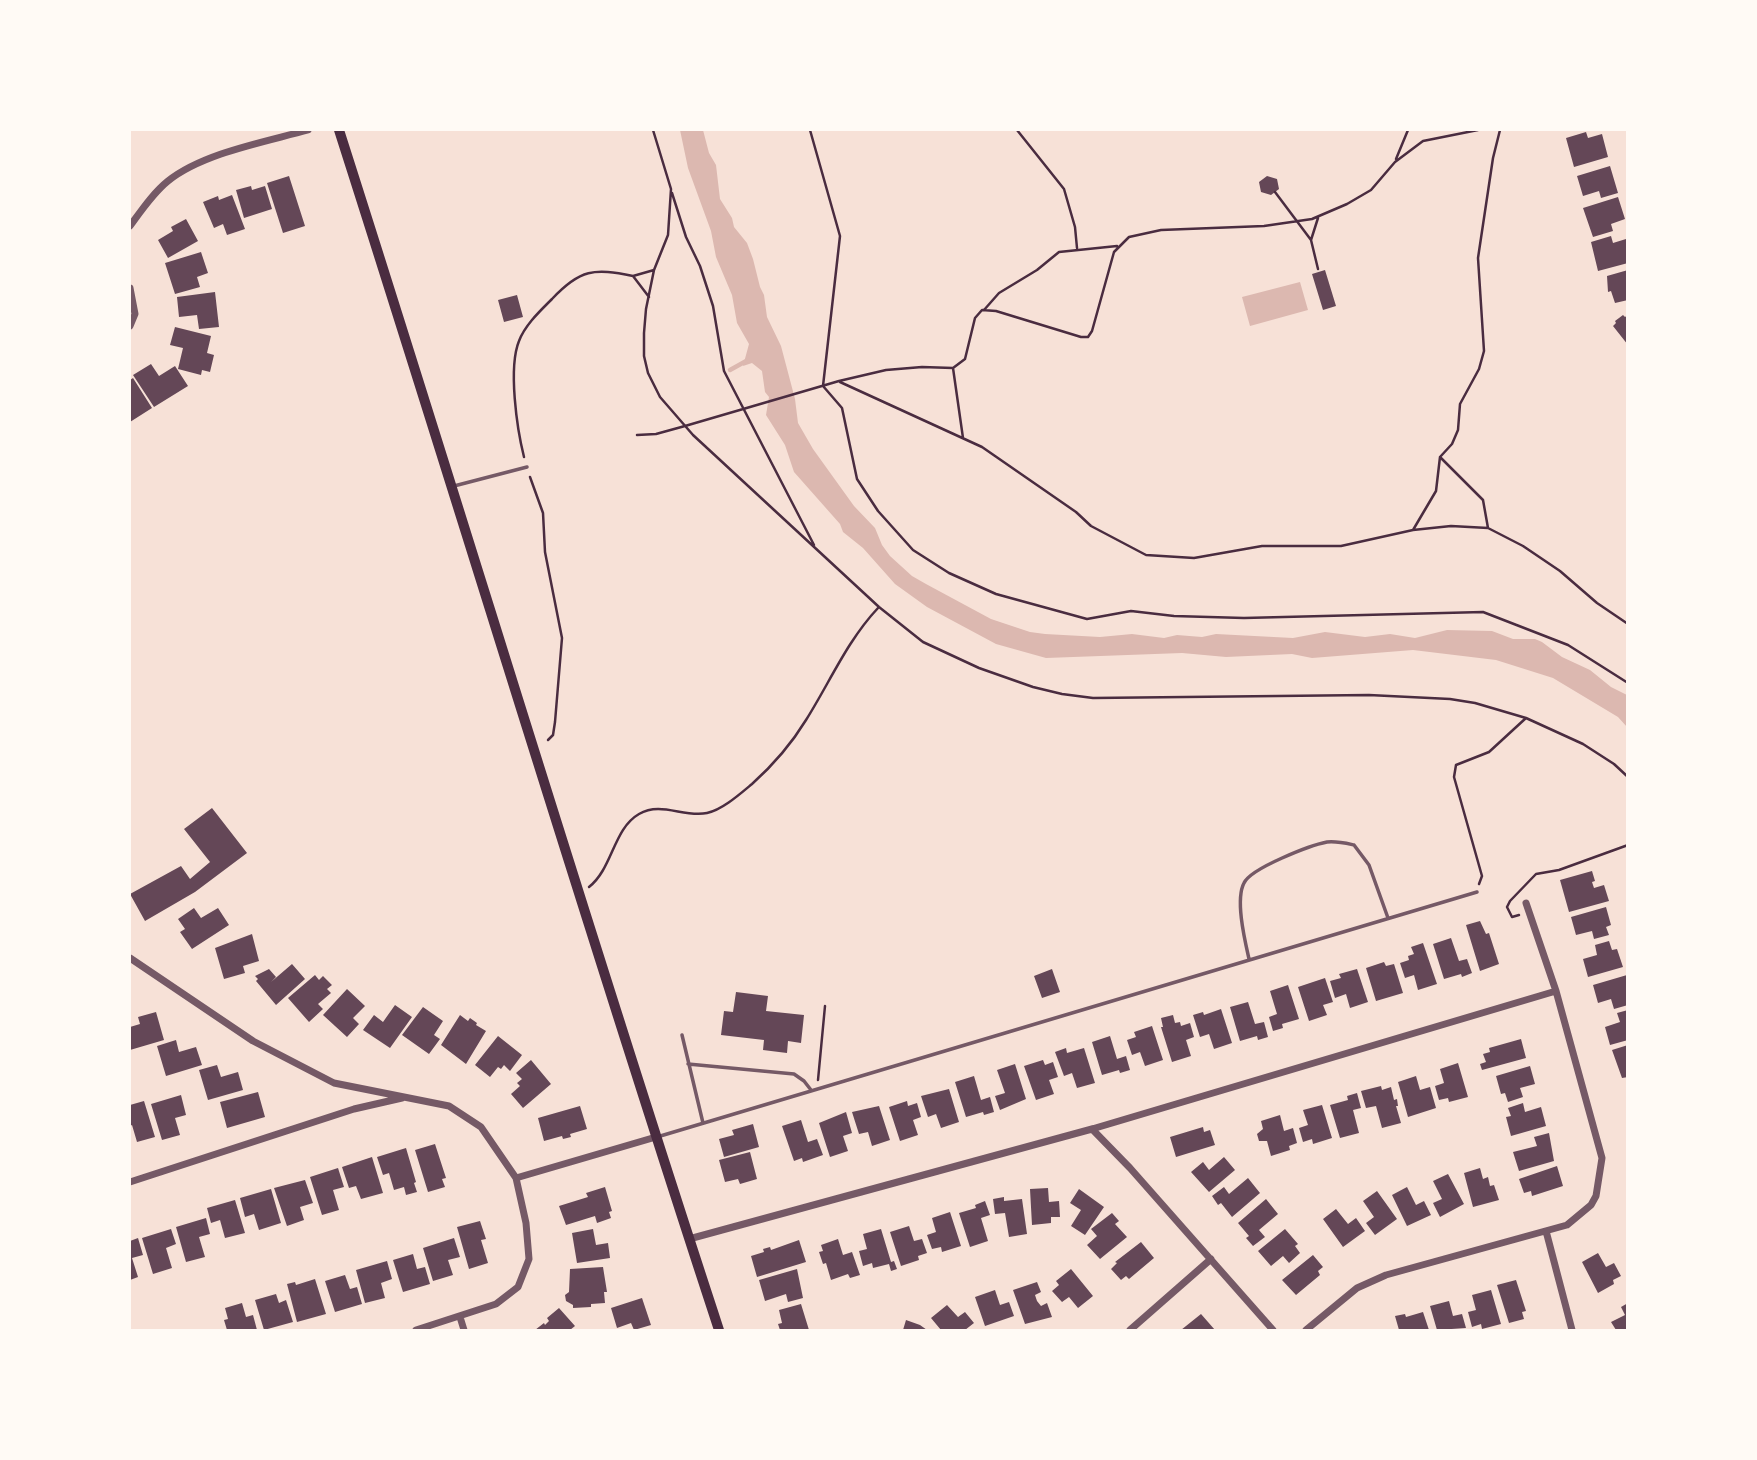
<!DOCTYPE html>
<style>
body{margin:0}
#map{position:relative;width:1757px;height:1460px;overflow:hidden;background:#f7e1d7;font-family:Cabin,sans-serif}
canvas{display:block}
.frame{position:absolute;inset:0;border:131px solid #fffaf5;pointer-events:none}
</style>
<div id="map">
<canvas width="1757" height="1460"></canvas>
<div class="frame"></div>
</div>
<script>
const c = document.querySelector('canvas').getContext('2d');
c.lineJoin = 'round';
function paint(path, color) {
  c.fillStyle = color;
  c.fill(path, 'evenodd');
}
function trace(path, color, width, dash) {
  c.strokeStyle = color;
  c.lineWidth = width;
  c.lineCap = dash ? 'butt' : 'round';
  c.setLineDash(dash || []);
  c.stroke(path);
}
paint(new Path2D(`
 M 680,130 L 703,130 L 709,153 L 716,165 L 720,199 L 732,218 L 734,227 L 747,243 L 753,259 L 760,287 L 764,295 L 767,317 L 781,346 L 795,399 L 798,423 L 813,449 L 836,481 L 854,506 L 875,528 L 882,545 L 890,556 L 912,576 L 926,584 L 991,619 L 1030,632 L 1045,634 L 1100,637 L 1132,634 L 1164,638 L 1177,635 L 1202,637 L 1216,634 L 1293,638 L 1325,632 L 1365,637 L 1390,634 L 1415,638 L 1447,630 L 1492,631 L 1513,639 L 1535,639 L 1542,642 L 1562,657 L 1590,670 L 1611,687 L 1627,695 L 1627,727 L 1618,717 L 1553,678 L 1496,660 L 1413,650 L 1312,658 L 1292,654 L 1226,657 L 1182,653 L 1046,658 L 996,644 L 927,607 L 895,584 L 863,548 L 843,532 L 840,524 L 794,472 L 785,445 L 766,415 L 769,397 L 765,392 L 762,371 L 752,363 L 743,366 L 749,344 L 737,323 L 732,295 L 716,257 L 711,231 L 688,168 Z
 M 1300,282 L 1308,310 L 1250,326 L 1242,297 Z`), '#dcb8b0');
trace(new Path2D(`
 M 730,370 L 748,360`), '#dcb8b0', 4.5);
paint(new Path2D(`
 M 1586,132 L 1588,138 L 1602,134 L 1608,157 L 1574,167 L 1566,138 Z
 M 1610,166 L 1618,193 L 1601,198 L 1599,191 L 1583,196 L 1577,176 Z
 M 289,176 L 305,226 L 283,233 L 267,183 Z
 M 1267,176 L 1277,179 L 1279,189 L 1271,195 L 1261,192 L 1259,182 Z
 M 251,186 L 252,190 L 265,186 L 272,209 L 244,218 L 236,190 Z
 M 232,195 L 245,229 L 227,235 L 223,224 L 214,228 L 203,202 L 218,196 L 219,200 Z
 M 1618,197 L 1625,219 L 1611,224 L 1613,231 L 1593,237 L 1583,208 Z
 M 186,219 L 198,241 L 168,258 L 158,240 L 173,231 L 171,227 Z
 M 1611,236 L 1613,243 L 1626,239 L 1628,263 L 1598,271 L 1591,242 Z
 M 201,252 L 208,273 L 197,277 L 200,287 L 175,294 L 165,263 Z
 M 1325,270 L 1336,306 L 1323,310 L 1312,274 Z
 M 1628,270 L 1628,300 L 1615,303 L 1611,291 L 1608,292 L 1607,276 Z
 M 215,292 L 219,327 L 199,329 L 197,315 L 179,317 L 177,297 Z
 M 517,295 L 523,317 L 504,322 L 498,300 Z
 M 1623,315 L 1625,317 L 1628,315 L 1628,345 L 1613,326 L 1616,323 L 1615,321 Z
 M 175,327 L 211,336 L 207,353 L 214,355 L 210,372 L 202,370 L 201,375 L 178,369 L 183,348 L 170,345 Z
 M 151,364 L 159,376 L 175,366 L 188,386 L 154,407 L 133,375 Z
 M 133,378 L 152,408 L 130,422 L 130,380 Z
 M 212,808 L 247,853 L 195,892 L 145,921 L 130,894 L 181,866 L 190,879 L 210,862 L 184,829 Z
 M 1592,871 L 1595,881 L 1592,882 L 1594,888 L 1604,885 L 1609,901 L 1569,912 L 1560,880 Z
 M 1606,907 L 1611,925 L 1606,927 L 1609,935 L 1594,939 L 1592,931 L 1576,935 L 1571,917 Z
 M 194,908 L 201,918 L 218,908 L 229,925 L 192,949 L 180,932 L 185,929 L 178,919 Z
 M 1480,921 L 1486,934 L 1489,933 L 1499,964 L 1480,971 L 1466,925 Z
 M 252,934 L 259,961 L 243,966 L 245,973 L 224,979 L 215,948 Z
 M 1451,938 L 1459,961 L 1467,959 L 1472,973 L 1462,977 L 1461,974 L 1444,979 L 1433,944 Z
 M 1609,941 L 1612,950 L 1617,949 L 1623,967 L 1588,977 L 1583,959 L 1597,955 L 1595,945 Z
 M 1423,943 L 1437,984 L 1418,990 L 1414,975 L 1405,978 L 1400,963 L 1409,960 L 1408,956 L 1414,954 L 1411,947 Z
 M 1384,962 L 1386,966 L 1394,964 L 1403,993 L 1376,1001 L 1366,968 Z
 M 292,964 L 305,979 L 276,1005 L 256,981 L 258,979 L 255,976 L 269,969 L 276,977 L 271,982 Z
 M 1052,969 L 1060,992 L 1042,998 L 1034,976 Z
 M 1357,969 L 1368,1002 L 1350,1008 L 1346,994 L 1335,998 L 1330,981 L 1341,978 L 1339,974 Z
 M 315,975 L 319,980 L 323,976 L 332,985 L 327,989 L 331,993 L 318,1004 L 323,1009 L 309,1022 L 288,998 Z
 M 1627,975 L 1628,1005 L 1614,1009 L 1611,999 L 1598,1003 L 1593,985 Z
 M 1325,978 L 1333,1002 L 1323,1005 L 1327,1015 L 1309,1021 L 1298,987 Z
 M 1288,985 L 1299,1019 L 1282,1024 L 1283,1028 L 1273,1031 L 1269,1017 L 1277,1014 L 1270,991 Z
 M 347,989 L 365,1006 L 353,1018 L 359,1024 L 347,1037 L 323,1015 Z
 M 736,992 L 768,996 L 766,1011 L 804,1015 L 801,1043 L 788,1041 L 787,1053 L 763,1050 L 764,1040 L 721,1035 L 724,1011 L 733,1012 Z
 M 1248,1002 L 1255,1024 L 1264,1022 L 1268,1037 L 1258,1040 L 1257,1036 L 1240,1041 L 1230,1007 Z
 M 395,1005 L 412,1017 L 390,1048 L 363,1030 L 374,1015 L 383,1022 Z
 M 423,1007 L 443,1021 L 434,1035 L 440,1039 L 429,1054 L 402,1035 Z
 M 1221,1009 L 1232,1043 L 1214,1049 L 1209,1034 L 1200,1037 L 1193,1015 L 1203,1012 L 1204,1015 Z
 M 1628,1010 L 1628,1040 L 1610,1045 L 1605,1027 L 1620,1022 L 1617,1013 Z
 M 156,1012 L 164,1040 L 130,1050 L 130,1027 L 140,1024 L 138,1017 Z
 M 460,1015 L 468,1021 L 470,1018 L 477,1023 L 476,1025 L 486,1031 L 466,1064 L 441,1045 Z
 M 1173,1015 L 1175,1023 L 1180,1022 L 1181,1026 L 1190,1023 L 1194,1037 L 1186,1040 L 1191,1056 L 1172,1062 L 1161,1027 L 1163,1027 L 1161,1018 Z
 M 1152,1026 L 1163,1060 L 1145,1066 L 1140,1052 L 1132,1055 L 1127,1040 L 1136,1037 L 1134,1032 Z
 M 498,1036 L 522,1055 L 510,1071 L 504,1065 L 501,1069 L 498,1067 L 490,1077 L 475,1065 Z
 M 1110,1036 L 1117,1059 L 1126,1056 L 1130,1070 L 1120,1073 L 1119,1070 L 1102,1075 L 1092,1042 Z
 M 1521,1039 L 1526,1058 L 1482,1070 L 1480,1064 L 1486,1062 L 1483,1054 L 1490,1052 L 1489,1048 Z
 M 176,1040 L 179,1052 L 196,1047 L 202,1065 L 166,1076 L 157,1046 Z
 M 1628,1045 L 1628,1077 L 1622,1078 L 1612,1050 Z
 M 1066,1048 L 1067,1053 L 1084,1048 L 1095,1083 L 1077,1088 L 1072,1073 L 1064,1076 L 1055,1052 Z
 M 531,1060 L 551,1084 L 523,1108 L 511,1094 L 520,1086 L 517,1083 L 522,1079 L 516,1073 Z
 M 1043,1060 L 1045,1065 L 1053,1062 L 1058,1077 L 1049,1080 L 1054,1094 L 1036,1100 L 1024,1066 Z
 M 1458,1063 L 1468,1097 L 1449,1102 L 1448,1098 L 1439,1100 L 1435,1086 L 1444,1083 L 1440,1069 Z
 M 1015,1064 L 1026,1099 L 1000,1110 L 995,1096 L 1005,1093 L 997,1070 Z
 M 217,1065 L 221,1077 L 238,1072 L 243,1090 L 208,1100 L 199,1070 Z
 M 1530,1066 L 1535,1084 L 1520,1088 L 1523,1097 L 1508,1102 L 1505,1093 L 1501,1094 L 1496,1076 Z
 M 974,1076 L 981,1100 L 990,1097 L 994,1112 L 984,1115 L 983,1112 L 966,1117 L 955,1082 Z
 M 1416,1076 L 1420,1090 L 1430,1087 L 1436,1108 L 1408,1117 L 1398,1082 Z
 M 1381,1086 L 1382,1090 L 1391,1087 L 1394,1100 L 1397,1099 L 1398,1106 L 1396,1106 L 1401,1123 L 1382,1128 L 1376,1106 L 1366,1108 L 1361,1091 Z
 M 949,1089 L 959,1122 L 941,1128 L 936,1114 L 928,1117 L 921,1096 Z
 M 258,1092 L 265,1117 L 227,1128 L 220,1102 Z
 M 1357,1093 L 1361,1108 L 1353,1110 L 1359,1133 L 1340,1138 L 1330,1105 L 1348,1100 L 1347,1096 Z
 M 181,1095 L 186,1115 L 175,1118 L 180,1135 L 162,1140 L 151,1104 Z
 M 144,1101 L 155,1137 L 137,1142 L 132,1125 L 130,1126 L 130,1105 Z
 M 907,1101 L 908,1106 L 917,1103 L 921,1117 L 913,1120 L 918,1135 L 900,1141 L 889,1107 Z
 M 1523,1103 L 1525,1112 L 1541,1107 L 1546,1126 L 1511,1136 L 1506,1117 L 1511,1116 L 1508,1108 Z
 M 1322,1105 L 1332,1138 L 1313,1144 L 1312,1139 L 1303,1142 L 1299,1128 L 1308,1125 L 1303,1110 Z
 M 580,1106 L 587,1129 L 570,1134 L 571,1137 L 563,1139 L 562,1136 L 544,1141 L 538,1118 Z
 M 879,1106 L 890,1140 L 872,1146 L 868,1132 L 859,1134 L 852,1112 Z
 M 846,1112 L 852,1133 L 843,1136 L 848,1151 L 830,1157 L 819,1123 Z
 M 1280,1115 L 1284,1131 L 1293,1128 L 1297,1143 L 1289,1146 L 1290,1150 L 1271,1156 L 1267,1141 L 1259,1141 L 1257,1134 L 1263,1129 L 1261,1121 Z
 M 801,1120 L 808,1142 L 817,1139 L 823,1155 L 803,1162 L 802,1158 L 794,1161 L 782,1126 Z
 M 753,1124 L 759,1147 L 724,1157 L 719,1139 L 734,1135 L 732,1130 Z
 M 1203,1127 L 1204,1132 L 1210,1130 L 1215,1145 L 1176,1157 L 1170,1137 Z
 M 1549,1133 L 1554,1161 L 1519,1171 L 1513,1152 L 1537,1146 L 1534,1137 Z
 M 435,1144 L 446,1178 L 442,1179 L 445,1187 L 428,1192 L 415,1150 Z
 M 406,1148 L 416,1182 L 414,1183 L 417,1192 L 406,1195 L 404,1187 L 394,1190 L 389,1173 L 383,1175 L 377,1157 Z
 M 750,1152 L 757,1179 L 740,1184 L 738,1179 L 725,1182 L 719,1160 Z
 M 372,1157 L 383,1193 L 361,1199 L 356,1186 L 349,1188 L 342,1167 Z
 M 1224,1157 L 1235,1170 L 1209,1192 L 1191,1172 L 1203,1162 L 1209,1170 Z
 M 1557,1166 L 1563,1186 L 1532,1196 L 1531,1191 L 1524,1193 L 1519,1179 Z
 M 338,1168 L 344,1187 L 333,1190 L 339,1210 L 322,1215 L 310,1177 Z
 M 1480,1168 L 1483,1179 L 1488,1177 L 1490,1186 L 1494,1185 L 1499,1200 L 1473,1207 L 1464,1173 Z
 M 1448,1174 L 1464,1204 L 1440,1217 L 1433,1203 L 1442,1199 L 1433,1181 Z
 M 1248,1178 L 1260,1193 L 1232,1217 L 1221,1203 L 1218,1205 L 1212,1196 L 1224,1187 L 1229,1194 Z
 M 305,1180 L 313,1203 L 300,1207 L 304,1220 L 287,1226 L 274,1188 Z
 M 605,1187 L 612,1211 L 609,1212 L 611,1218 L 597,1223 L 595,1216 L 566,1225 L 559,1206 L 588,1197 L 586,1193 Z
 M 1407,1187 L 1416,1205 L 1424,1201 L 1431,1215 L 1407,1226 L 1392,1195 Z
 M 1048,1188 L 1049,1202 L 1059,1201 L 1060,1217 L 1051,1217 L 1051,1223 L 1032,1225 L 1030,1189 Z
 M 271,1189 L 281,1223 L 259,1230 L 254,1214 L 245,1217 L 240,1198 Z
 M 1079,1189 L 1104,1207 L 1085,1235 L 1071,1226 L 1081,1210 L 1070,1203 Z
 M 1377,1191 L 1397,1219 L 1375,1235 L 1366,1223 L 1374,1217 L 1363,1201 Z
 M 1004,1197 L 1004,1201 L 1022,1199 L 1027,1234 L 1009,1237 L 1005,1213 L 995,1214 L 993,1199 Z
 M 1266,1199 L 1278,1214 L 1259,1230 L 1265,1237 L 1253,1246 L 1246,1238 L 1249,1236 L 1238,1223 Z
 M 235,1200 L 245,1233 L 225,1238 L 220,1220 L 211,1223 L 207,1208 Z
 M 985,1201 L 990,1215 L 981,1218 L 988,1241 L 970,1247 L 959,1213 L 976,1208 L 975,1205 Z
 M 1336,1209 L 1348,1224 L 1356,1218 L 1365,1231 L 1343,1247 L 1323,1219 Z
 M 950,1212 L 961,1246 L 942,1252 L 941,1247 L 932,1249 L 927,1235 L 936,1232 L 932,1218 Z
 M 1112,1213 L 1119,1221 L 1115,1224 L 1127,1237 L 1100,1259 L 1087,1245 L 1097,1236 L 1091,1229 Z
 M 206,1218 L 210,1234 L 199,1237 L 205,1257 L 186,1262 L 176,1227 Z
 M 480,1221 L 486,1239 L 481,1240 L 488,1263 L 469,1269 L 457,1227 Z
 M 909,1226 L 914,1241 L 922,1239 L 927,1253 L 918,1256 L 919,1260 L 901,1266 L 890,1232 Z
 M 171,1229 L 176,1244 L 166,1248 L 172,1268 L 153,1274 L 142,1238 Z
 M 593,1229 L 596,1245 L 608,1243 L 610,1258 L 577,1263 L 572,1233 Z
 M 881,1229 L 891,1262 L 894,1261 L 897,1269 L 891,1271 L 889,1264 L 873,1268 L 872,1263 L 863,1266 L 859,1251 L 867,1249 L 863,1234 Z
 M 1285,1229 L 1298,1244 L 1295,1246 L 1300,1253 L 1289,1263 L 1283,1256 L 1271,1266 L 1258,1251 Z
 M 138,1238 L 143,1255 L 132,1258 L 138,1277 L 130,1280 L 130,1241 Z
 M 454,1238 L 460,1257 L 448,1260 L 453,1275 L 433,1281 L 423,1248 Z
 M 838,1239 L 843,1255 L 852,1252 L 860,1275 L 850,1278 L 848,1274 L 831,1280 L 826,1263 L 823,1264 L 819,1252 L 823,1251 L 821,1245 Z
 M 799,1240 L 806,1262 L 757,1277 L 751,1256 L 764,1252 L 763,1249 L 770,1247 L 771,1250 Z
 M 1141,1242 L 1154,1258 L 1129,1279 L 1126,1276 L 1121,1280 L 1111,1269 L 1117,1263 L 1115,1262 Z
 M 1598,1253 L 1606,1267 L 1614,1263 L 1621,1276 L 1613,1280 L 1614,1284 L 1598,1293 L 1582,1262 Z
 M 413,1254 L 417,1269 L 425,1267 L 430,1284 L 403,1292 L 393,1260 Z
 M 1313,1255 L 1323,1267 L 1318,1271 L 1320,1275 L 1296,1295 L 1282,1280 Z
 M 387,1261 L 392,1279 L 381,1283 L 385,1298 L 365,1303 L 356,1270 Z
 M 603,1267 L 607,1292 L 604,1292 L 605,1303 L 591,1304 L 591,1307 L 573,1308 L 573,1305 L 566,1301 L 565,1295 L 569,1292 L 570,1269 Z
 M 797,1269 L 803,1298 L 788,1302 L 786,1294 L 765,1301 L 759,1280 Z
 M 1071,1269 L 1093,1296 L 1078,1308 L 1069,1297 L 1062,1302 L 1052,1291 L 1059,1285 L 1056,1281 Z
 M 345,1275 L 350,1289 L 357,1287 L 362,1304 L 335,1312 L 325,1281 Z
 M 315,1279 L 326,1314 L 297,1322 L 287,1284 L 295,1282 L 296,1285 Z
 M 1516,1280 L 1526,1311 L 1522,1312 L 1524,1319 L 1509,1323 L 1497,1285 Z
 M 1037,1282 L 1041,1292 L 1035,1295 L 1037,1301 L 1041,1306 L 1047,1303 L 1052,1317 L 1025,1324 L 1013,1290 Z
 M 995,1290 L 1000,1305 L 1009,1302 L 1014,1316 L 985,1326 L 975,1297 Z
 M 1491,1290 L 1501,1324 L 1482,1329 L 1481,1324 L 1472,1327 L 1468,1312 L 1476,1310 L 1472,1295 Z
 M 276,1294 L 279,1303 L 286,1300 L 293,1322 L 264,1330 L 255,1300 Z
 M 642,1298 L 651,1325 L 634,1330 L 631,1323 L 617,1328 L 611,1308 Z
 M 1449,1301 L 1453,1316 L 1462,1314 L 1466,1328 L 1437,1330 L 1430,1306 Z
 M 242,1303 L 246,1317 L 253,1315 L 257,1330 L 227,1330 L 224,1320 L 228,1319 L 225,1308 Z
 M 1628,1303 L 1628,1330 L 1616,1330 L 1611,1322 L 1625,1315 L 1621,1307 Z
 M 801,1304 L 809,1330 L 780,1330 L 778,1324 L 782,1323 L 779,1310 Z
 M 947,1305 L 958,1317 L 965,1312 L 974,1323 L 965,1330 L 941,1330 L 931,1318 Z
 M 559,1308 L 575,1326 L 570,1330 L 535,1330 L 544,1323 L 545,1325 L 549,1321 L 547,1318 Z
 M 1423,1312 L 1429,1330 L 1399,1330 L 1395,1316 L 1405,1314 L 1406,1317 Z
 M 1201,1314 L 1215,1330 L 1181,1330 Z
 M 906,1320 L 920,1325 L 927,1330 L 903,1330 Z`), '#644757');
trace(new Path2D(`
 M 653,130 L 671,189 L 668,235 L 654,270 L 646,309 L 644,333 L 644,356 L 648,373 L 660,397 L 693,435 L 879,607 L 923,642 L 979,668 L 1033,687 L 1062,694 L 1093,698 L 1369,695 L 1450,699 L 1475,703 L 1526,718 L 1583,744 L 1614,764 L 1628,777
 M 810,130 L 840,236 L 823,386
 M 1017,130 L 1064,189 L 1075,227 L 1077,248
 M 1396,159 L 1408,130
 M 1275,192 L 1311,240
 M 672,193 L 686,237 L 700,266 L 713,306 L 724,371 L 814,545
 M 1318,269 L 1311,240 L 1318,218
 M 649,297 L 633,276 L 654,270
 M 984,310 L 999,293 L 1037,270 L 1059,252 L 1117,246
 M 953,368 L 963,438
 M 840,382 L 982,447 L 1076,512 L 1091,526 L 1146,555 L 1194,558 L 1262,546 L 1341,546 L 1413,530 L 1451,526 L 1488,528 L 1523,546 L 1560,571 L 1597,603 L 1628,624
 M 823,386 L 842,408 L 857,479 L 878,511 L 913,550 L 949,573 L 996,594 L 1087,619 L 1131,611 L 1174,616 L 1244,618 L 1483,612 L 1568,645 L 1628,683
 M 637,435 L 656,434 L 685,426 L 839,381 L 886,370 L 922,367 L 953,368 L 965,359 L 975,318 L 982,310 L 996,311 L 1081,337 L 1088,337 L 1092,331 L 1114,252 L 1129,237 L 1161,230 L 1264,226 L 1312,219 L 1347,204 L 1371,190 L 1395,162 L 1423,141 L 1478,130
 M 524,457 C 517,429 508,368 519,341 C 525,325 540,311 552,299 C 580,269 594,268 633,276
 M 530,477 L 543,513 L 545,552 L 562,638 L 555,722 L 553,735 L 548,740
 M 1488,528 L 1483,500 L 1440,457 L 1452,444 L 1458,430 L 1460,404 L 1479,369 L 1484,351 L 1478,258 L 1493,158 L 1500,130
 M 1413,530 L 1436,491 L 1440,457
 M 1479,884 L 1482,876 L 1454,777 L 1456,765 L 1489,752 L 1526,718
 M 589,887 C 613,868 613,829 639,814 C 661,801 684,818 707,813 C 722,810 740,794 752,784 C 772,766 792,743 806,720 C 830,682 847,641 878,608
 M 1519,915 L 1512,917 L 1507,907 L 1510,901 L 1536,874 L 1559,870 L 1628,845
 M 818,1080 L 825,1006`), '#4a2c40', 2.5);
trace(new Path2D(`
 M 454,486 L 527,467
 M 1249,959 C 1245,941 1235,900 1244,883 C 1251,868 1311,845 1327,842 C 1337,841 1345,843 1354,845 L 1369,865 L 1388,918
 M 682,1035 L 703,1123
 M 688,1064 L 794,1074 L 804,1081 L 811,1090
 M 657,1137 L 1477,892`), '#755966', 3.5);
trace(new Path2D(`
 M 130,226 C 141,211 153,193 168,181 C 203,153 265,142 308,130
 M 130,288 L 135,314 L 130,326
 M 130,958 L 253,1041 L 334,1083 L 449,1106 L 481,1127 L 516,1178 L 526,1223 L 529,1259 L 518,1287 L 496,1304 L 416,1330
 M 1092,1129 L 1130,1168 L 1273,1330
 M 516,1178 L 656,1137
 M 130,1182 L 354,1109 L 402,1098
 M 1546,1231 L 1572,1330
 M 689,1239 L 1092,1129 L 1556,991
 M 460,1317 L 464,1330
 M 1130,1330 L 1211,1259
 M 1306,1330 L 1357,1288 L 1386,1275 L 1567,1225 L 1591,1205 L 1596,1196 L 1602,1158 L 1556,991 L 1526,903`), '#755966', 7);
trace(new Path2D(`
 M 339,130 C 467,530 588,932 719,1330`), '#4a2c40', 10);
</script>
